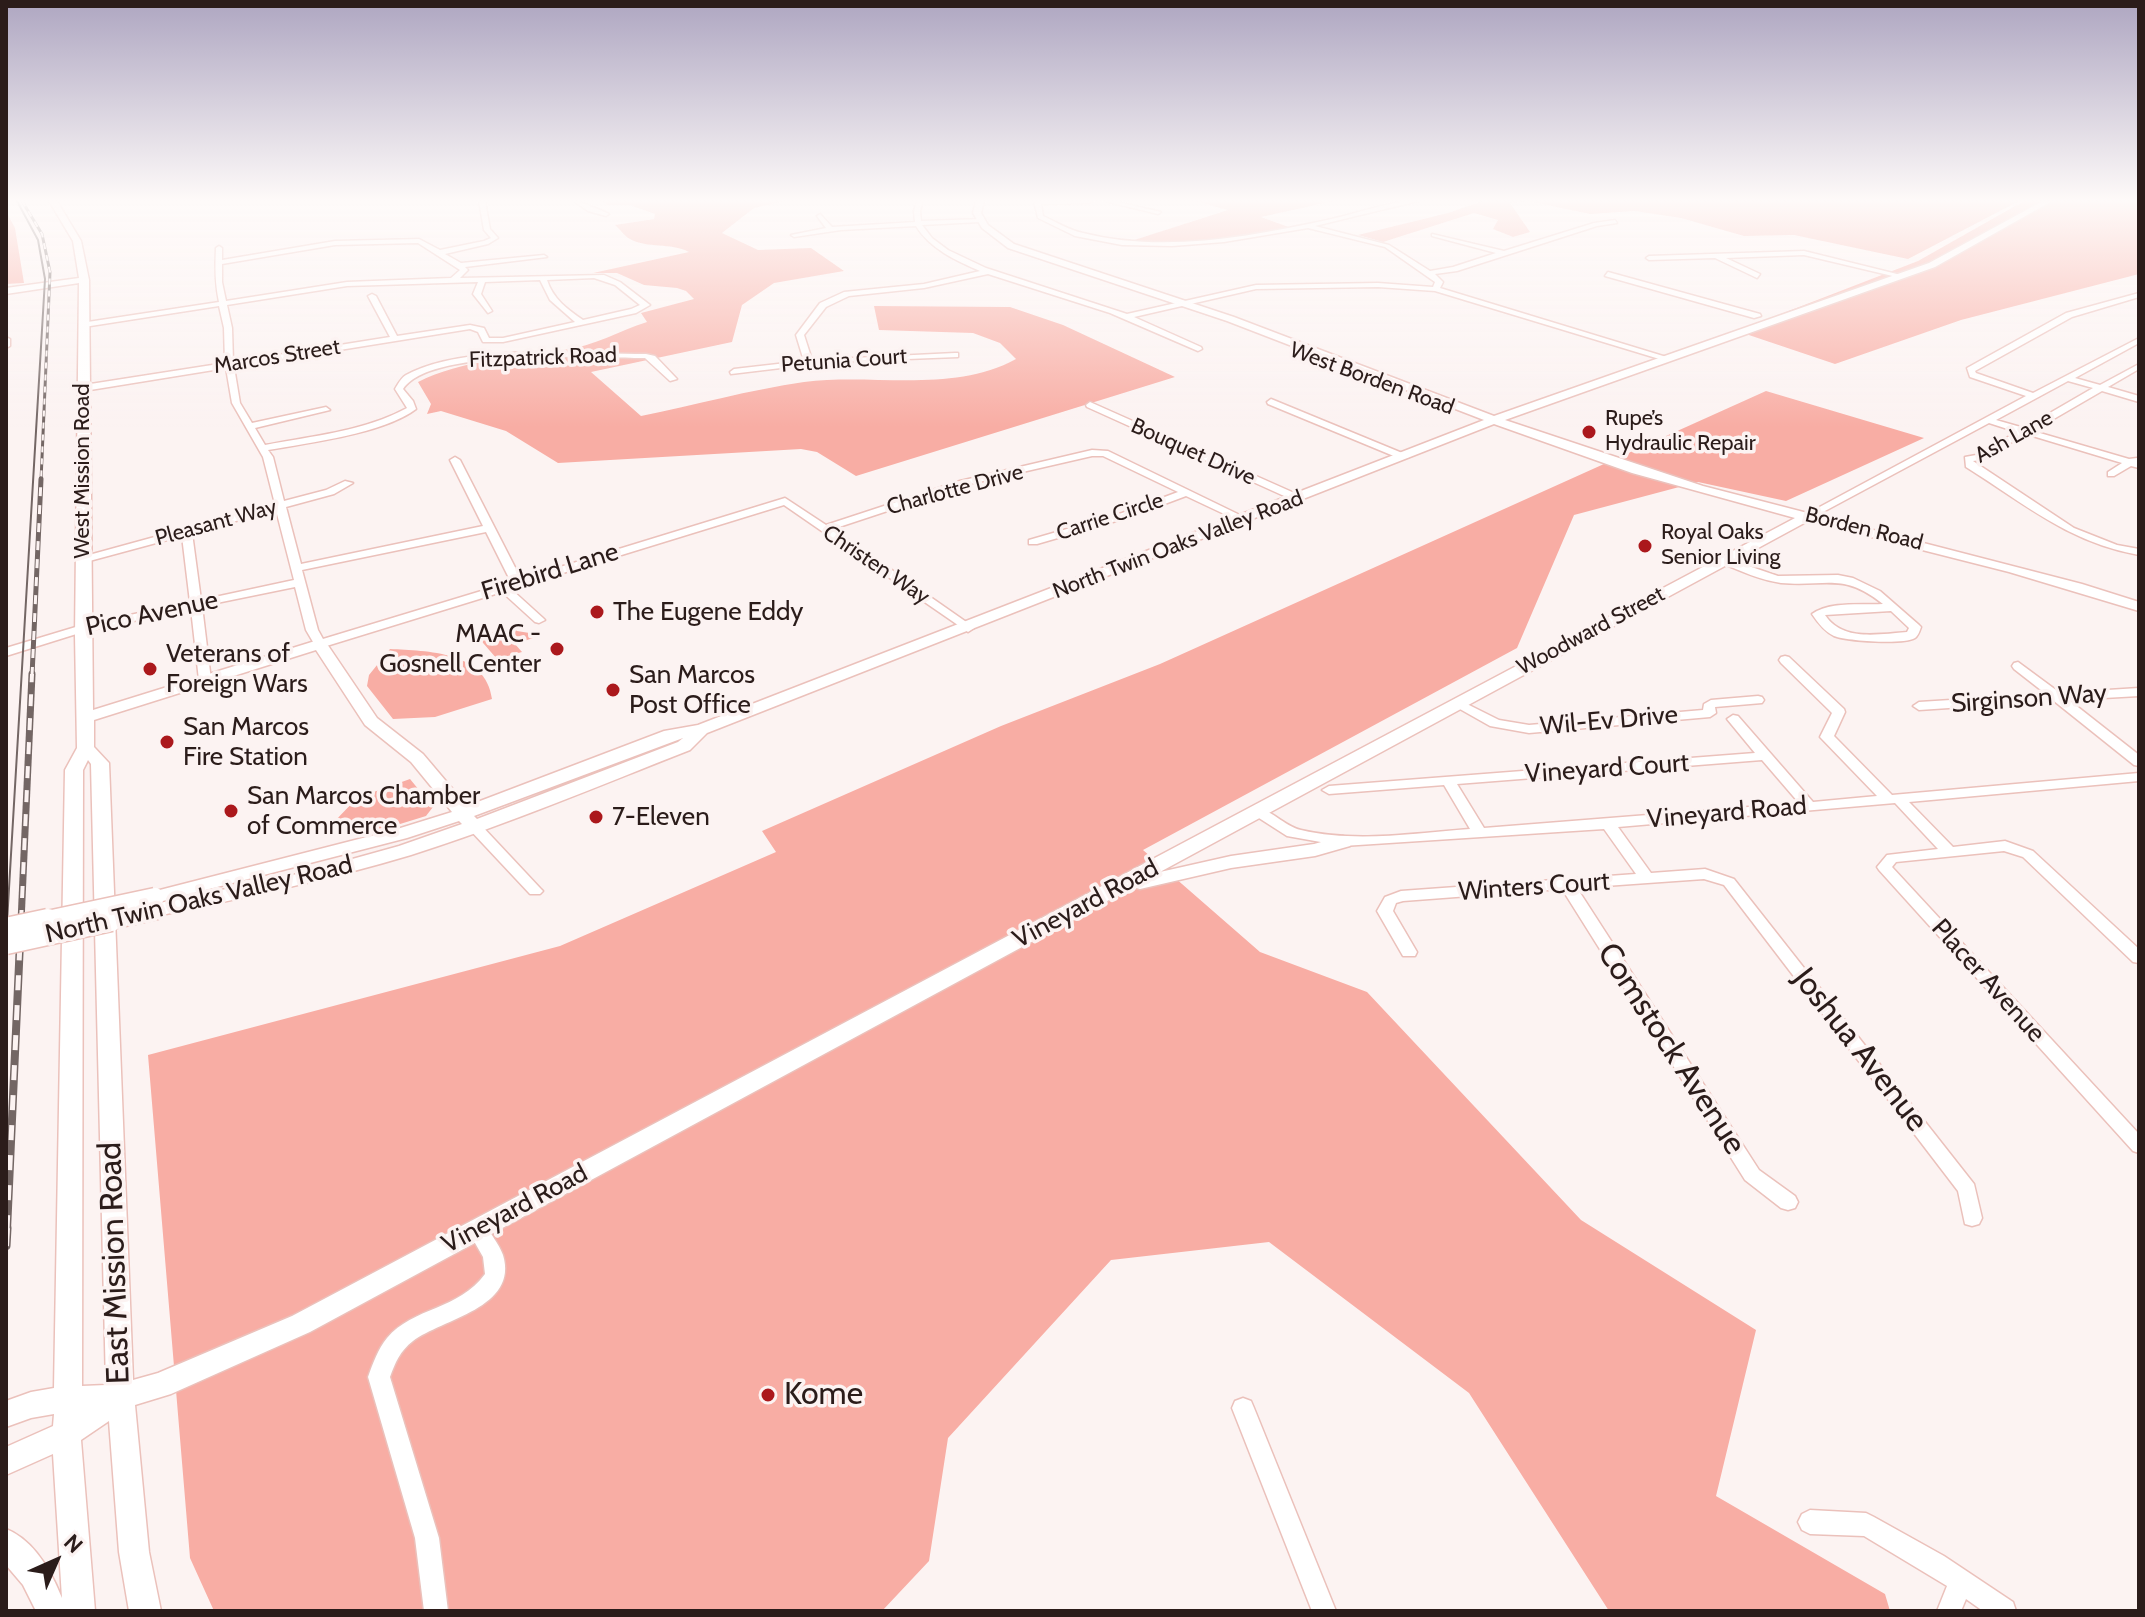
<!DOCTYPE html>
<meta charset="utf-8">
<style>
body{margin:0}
#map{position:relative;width:2145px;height:1617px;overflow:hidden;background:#fcf3f2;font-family:Cabin,sans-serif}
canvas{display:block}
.frame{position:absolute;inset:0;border:8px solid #2b1c1a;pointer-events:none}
.north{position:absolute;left:16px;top:1521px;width:80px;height:80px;-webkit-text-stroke:6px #fcf3f2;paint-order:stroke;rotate:45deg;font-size:22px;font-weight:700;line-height:32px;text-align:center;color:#2b1c1a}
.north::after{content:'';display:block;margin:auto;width:28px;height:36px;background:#2b1c1a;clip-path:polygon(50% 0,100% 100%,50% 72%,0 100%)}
</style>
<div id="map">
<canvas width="2145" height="1617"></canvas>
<div class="frame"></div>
<div class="north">N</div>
</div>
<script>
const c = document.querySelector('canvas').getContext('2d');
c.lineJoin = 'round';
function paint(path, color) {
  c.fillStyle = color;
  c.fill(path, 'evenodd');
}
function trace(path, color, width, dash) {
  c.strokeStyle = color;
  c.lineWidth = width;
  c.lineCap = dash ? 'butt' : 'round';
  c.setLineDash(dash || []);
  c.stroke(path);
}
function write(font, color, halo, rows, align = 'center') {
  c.font = font + ' Cabin,sans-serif';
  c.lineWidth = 7;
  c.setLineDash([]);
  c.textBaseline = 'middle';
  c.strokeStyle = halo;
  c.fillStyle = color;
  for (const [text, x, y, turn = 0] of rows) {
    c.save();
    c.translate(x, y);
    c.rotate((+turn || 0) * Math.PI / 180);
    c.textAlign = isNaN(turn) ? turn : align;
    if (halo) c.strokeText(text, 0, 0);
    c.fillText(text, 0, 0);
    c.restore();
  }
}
paint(new Path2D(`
 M 603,201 L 785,201 L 754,208 L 722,233 L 758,250 L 811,248 L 844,271 L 774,283 L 742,305 L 732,342 L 591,372 L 641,416 C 695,405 749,390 804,382 C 873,373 952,394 1016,359 L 1000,343 L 973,333 L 879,330 L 874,306 L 1010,307 L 1063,325 L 1175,377 L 856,476 L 817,452 L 801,449 L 558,463 L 506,431 L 441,411 L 427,414 L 431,404 L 418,382 C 462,360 516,357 564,350 C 594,346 619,331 647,322 L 641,313 L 694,299 L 686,291 L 677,288 L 644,285 L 617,273 L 593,273 L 689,252 C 670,242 648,249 630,239 C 624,236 621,230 615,225 L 654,219 L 655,214 L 630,205 L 607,205 Z
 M 1194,201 L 1334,201 L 1261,217 L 1294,229 C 1239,241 1184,243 1128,242 L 1228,210 Z
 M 1483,201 L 2019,201 L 1908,259 L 1794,235 L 1744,236 L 1681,218 L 1635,211 L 1590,214 L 1528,201 L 1510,203 L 1530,232 L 1513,237 L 1493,229 L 1498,220 L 1474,213 L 1383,242 L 1358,235 L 1448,213 Z
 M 2024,201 L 2139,201 L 2139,274 L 1961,320 L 1835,364 L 1737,331 L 1918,261 Z
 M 6,211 L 15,228 L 24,283 L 6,284 Z
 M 1766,391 L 1924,438 L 1786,501 L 1698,482 L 1574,515 L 1517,648 L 1143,850 L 1260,952 L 1367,992 L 1581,1220 L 1756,1330 L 1716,1496 L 1885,1594 L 1890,1611 L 1609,1611 L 1469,1393 L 1269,1242 L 1111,1260 L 948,1438 L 929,1561 L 882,1611 L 214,1611 L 190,1558 L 148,1055 L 560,946 L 776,852 L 762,831 L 1001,726 L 1160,664 Z
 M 512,627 L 517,631 L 542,635 L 515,644 L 522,652 L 497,659 L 477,636 Z
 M 390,649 C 427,651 486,651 492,699 L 435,717 L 393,719 L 367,686 L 369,675 Z
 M 410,779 L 433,807 L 426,816 L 358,837 L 352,826 L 332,824 L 357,798 Z`), '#f8ada4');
const minor = new Path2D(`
 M 479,201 L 485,201 L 490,229 L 498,238 L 488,244 L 445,254 L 461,263 L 544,255 L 547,257 L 465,267 L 468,270 L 460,278 L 604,275 L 620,282 L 650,305 L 636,313 L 503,342 L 483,342 L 478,332 L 470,329 L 234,367 L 240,403 L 252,423 L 326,407 L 330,410 L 255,428 L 265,445 C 312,436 365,431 407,408 L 395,389 C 398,384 401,378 406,375 C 464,343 580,354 646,354 L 655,356 L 677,379 L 670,381 L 645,358 C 597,358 430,347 403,389 L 413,401 L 416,409 C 385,433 309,443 268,450 L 273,457 L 284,501 L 326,490 L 345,481 L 353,483 L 334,494 L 286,507 L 301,564 L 483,526 L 450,460 L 455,457 L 460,460 L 521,579 L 785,498 L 826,525 L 960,481 L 1092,450 L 1108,451 L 1248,519 L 1243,522 L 1239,521 L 1186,496 L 1130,517 L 1037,544 L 1029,544 L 1029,540 L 1122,513 L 1178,492 L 1103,456 L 1092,456 L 966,485 L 833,529 L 972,626 L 974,628 L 968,632 L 784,505 L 511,589 L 543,618 L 545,620 L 539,623 L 535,622 L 502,592 L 320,648 L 316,647 L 306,630 L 295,587 L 202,606 L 211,680 L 205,684 L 199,680 L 191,609 L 86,631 L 6,656 L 6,648 L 79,626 L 190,602 L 182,536 L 82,563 L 78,562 L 78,558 L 275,504 L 263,457 L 232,403 L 226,368 L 84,391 L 80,388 L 84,385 L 225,363 L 224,328 L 219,306 L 84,327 L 80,325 L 81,323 L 219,302 C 215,283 215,267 216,248 L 219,246 L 222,248 L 222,260 L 335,241 L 419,239 L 440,250 L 484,241 L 491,238 L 484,230 ZM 418,243 L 460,270 L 451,278 L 347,282 L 226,301 L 222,282 L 222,264 L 335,245 ZM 594,278 L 615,285 L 640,305 L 631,309 L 583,320 C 567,309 553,299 547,280 ZM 540,280 L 550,300 L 575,322 L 503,338 L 489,338 L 484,328 L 470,325 L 397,336 L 376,296 L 372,294 L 368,296 L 390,337 L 233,362 L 232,328 L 227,305 L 347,286 L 478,282 L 473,294 L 488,313 L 492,311 L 481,294 L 485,282 ZM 276,510 L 294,580 L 201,600 L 192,533 ZM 486,532 L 511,582 L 323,639 L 318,630 L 302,570 Z
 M 574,201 C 579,201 603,211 609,214 L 606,216 L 588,211 Z
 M 917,201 L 923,201 L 920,211 L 921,221 L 982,219 L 980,222 L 922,225 L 932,238 L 948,250 L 986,268 L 1127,314 L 1256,285 L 1378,283 L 1433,287 L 1435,282 L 1385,247 L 1308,228 L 1224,242 L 1172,246 L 1122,245 L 1075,236 L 1038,218 L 1034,201 L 1093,201 L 1090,203 L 1041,204 L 1043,216 C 1056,222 1069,230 1083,233 C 1162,253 1248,237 1327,220 C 1356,214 1388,201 1418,201 L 1315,226 L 1389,245 L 1430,271 L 1453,267 L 1496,253 L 1432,236 L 1432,234 L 1504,251 L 1594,223 L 1615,220 L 1617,223 L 1597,226 L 1457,271 L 1435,274 L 1443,282 L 1440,288 L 1673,359 L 1666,361 L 1435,291 L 1378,287 L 1256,289 L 1134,317 L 1201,347 L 1202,349 L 1198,351 L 1110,313 L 988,274 L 924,288 L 849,296 L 826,307 L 804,335 L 812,360 L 955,353 L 958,353 L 958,357 L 831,362 L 731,374 L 730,372 L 734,369 L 804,361 L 796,335 L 820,303 L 844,292 L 924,284 L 980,271 C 957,261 930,249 916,226 L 841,230 L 794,237 L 791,235 L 826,228 L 817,216 L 820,214 L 832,227 L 915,222 L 914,211 Z
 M 1104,201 L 1113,201 L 1161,212 L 1158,214 Z
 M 1804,251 L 1905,276 L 1901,278 L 1804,255 L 1726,258 L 1760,274 L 1757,278 L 1715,258 L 1649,260 L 1646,258 L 1649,256 Z
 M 1608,272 L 1760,314 L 1761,316 L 1754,318 L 1605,276 Z
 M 2139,293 L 2139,297 L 2072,317 L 1975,371 L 1976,373 L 2033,393 L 2139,338 L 2139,343 L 2075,378 L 2100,385 L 2139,364 L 2139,369 L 2108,387 L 2139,396 L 2139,402 L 2102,391 L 2033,431 L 2129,459 L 2137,458 L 2139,468 L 2131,466 L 2114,476 L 2108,476 L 2108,472 L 2122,463 L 2026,434 L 1981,460 L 1973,461 L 2074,528 L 2117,545 L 2139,549 L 2139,555 C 2068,542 2025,504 1966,467 L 1965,457 L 1976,455 L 2017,432 L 1989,423 L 1810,519 L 1801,517 L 2026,396 L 1970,377 L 1967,368 L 2066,313 ZM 2068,381 L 2093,388 L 2024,428 L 1996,420 Z
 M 6,337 L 10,339 L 10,346 L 6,348 Z
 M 1271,399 L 1407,455 L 1409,457 L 1401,459 L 1268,404 L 1267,402 Z
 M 1090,402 L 1301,496 L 1302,498 L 1293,500 L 1087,407 L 1086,405 Z
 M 1725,558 L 1778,576 L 1838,575 L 1853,578 L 1880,591 L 1919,625 L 1921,627 C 1920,630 1918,636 1915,638 C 1903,645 1847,641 1834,636 C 1824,631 1818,623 1812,614 C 1830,601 1861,605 1883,604 C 1842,572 1828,587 1781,583 C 1760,580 1741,571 1721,563 L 1721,559 ZM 1891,611 L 1909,628 L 1907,632 C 1879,634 1843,642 1825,615 Z
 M 1785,656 L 1789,657 L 1844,709 L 1845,712 L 1834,736 L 1892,795 L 2139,773 L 2139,781 L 1909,802 L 1953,847 L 2005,841 L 2033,851 L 2139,949 L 2139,963 L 2133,962 L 2023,857 L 2004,851 L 1896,862 L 1892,867 L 2139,1134 L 2139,1153 L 2133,1151 L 1879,870 L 1877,867 L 1887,855 L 1938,849 L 1895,803 L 1618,827 L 1651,873 L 1705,869 L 1734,879 L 1974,1184 L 1982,1218 L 1979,1224 L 1972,1226 L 1965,1224 L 1958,1191 L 1724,885 L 1704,879 L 1577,888 L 1759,1170 L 1795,1196 L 1798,1202 L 1795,1208 L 1788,1210 L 1781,1208 L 1745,1180 L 1562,889 L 1403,901 L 1396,903 L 1393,911 L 1417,952 L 1415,956 L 1403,956 L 1377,911 L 1385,897 L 1401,891 L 1636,874 L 1604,829 L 1343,846 L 1287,836 L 1248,811 L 1250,808 C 1268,805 1283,826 1301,830 C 1356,843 1414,833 1470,829 L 1444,785 L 1329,794 L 1322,790 L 1329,786 L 1755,753 L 1727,719 L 1733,715 L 1738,716 L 1813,802 L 1877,796 L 1820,737 L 1832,713 L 1781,663 L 1779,660 L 1781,657 ZM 1762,760 L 1799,803 L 1484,828 L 1457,784 Z
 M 2018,662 L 2060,693 L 2139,688 L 2139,696 L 2069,700 L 2139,755 L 2139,766 L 2134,765 L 2054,701 L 1919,710 L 1913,706 L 1919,702 L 2046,694 L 2014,669 L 2012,666 L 2014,663 Z
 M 1758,696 L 1762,697 L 1764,700 L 1762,703 L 1715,707 L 1716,713 L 1710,717 L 1529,733 L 1490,726 L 1451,704 L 1453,701 L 1461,701 L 1499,720 L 1529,725 L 1703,710 L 1704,704 L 1711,700 Z
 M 475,823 L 480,824 L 540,888 L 543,891 L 540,894 L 530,894 L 470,830 L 468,827 L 470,824 Z
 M 477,1221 L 484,1223 C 490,1233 499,1244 503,1255 C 519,1308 442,1319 413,1341 C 400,1351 395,1363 390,1377 L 439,1538 L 448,1611 L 424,1611 L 415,1538 L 368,1377 C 373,1363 378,1349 387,1338 C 413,1307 459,1310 485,1274 L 483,1257 L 467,1229 L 470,1223 Z
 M 1243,1398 L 1251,1401 L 1254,1408 L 1336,1611 L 1312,1611 L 1232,1408 L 1235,1401 Z
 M 1810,1510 L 1866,1513 L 1874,1517 L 1944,1556 L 2013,1602 L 2016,1611 L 1983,1611 L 1966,1599 L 1961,1611 L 1937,1611 L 1947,1586 L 1864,1536 L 1810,1534 L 1802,1530 L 1798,1522 L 1802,1514 Z`);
const major = new Path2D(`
 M 49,201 L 57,201 L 81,241 L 89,280 L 93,710 L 315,641 L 325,641 L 377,718 L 423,754 L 467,806 L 664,731 L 698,725 L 1484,420 L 1227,321 L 1008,248 L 982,228 L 973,213 L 976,201 L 984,201 L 981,213 L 988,225 L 1014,244 L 1234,317 L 1494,416 L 1929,263 L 2043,201 L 2052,201 L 1935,267 L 1505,420 L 1703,486 L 2082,584 L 2139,602 L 2139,611 L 2009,572 L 1808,521 L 1160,872 L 1231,856 L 1314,844 L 1343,836 L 1352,842 L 1350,846 L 1315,856 L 1231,868 L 1140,889 L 1133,887 L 310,1332 L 171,1394 L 135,1405 L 149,1552 L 161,1611 L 129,1611 L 119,1552 L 109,1421 L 81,1440 L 95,1611 L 36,1611 L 23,1585 L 6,1565 L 6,1529 C 34,1540 51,1571 62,1598 L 53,1454 L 6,1475 L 6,1447 L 53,1426 L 54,1414 L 31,1418 L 6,1427 L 6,1401 L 31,1392 L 54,1388 L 65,770 L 77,748 L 75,635 L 79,283 L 6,294 L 6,288 L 79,278 L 73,241 ZM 1494,424 L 1632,473 L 1795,518 L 292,1316 L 158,1373 L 133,1380 L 109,763 L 94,747 L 94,720 L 316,650 L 365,725 L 411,762 L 452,812 L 394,830 L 148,893 L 145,897 L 148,901 L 155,903 L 407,838 L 459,821 L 462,824 L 399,846 L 302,873 L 150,905 L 147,910 L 150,915 L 157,916 C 242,898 328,880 411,855 C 506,825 598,786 690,750 L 707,733 ZM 683,738 L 678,742 L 477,819 L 474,816 ZM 88,760 L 91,764 L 106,1385 L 82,1386 L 83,770 Z`);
trace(minor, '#ebc1bb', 3);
trace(major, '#ebc1bb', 3);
paint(minor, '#fff');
paint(major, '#fff');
trace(new Path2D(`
 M 6,939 L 45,279 L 38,240 L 17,201`), '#736664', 2);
const railFar4 = new Path2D(`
 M 22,201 L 42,234 L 50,272 L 41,481`);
const railFar3 = new Path2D(`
 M 32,676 L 41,479`);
const railFar2 = new Path2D(`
 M 21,922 L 32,674`);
const railFar1 = new Path2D(`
 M 7,1230 L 21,920`);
const rail = new Path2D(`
 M 6,1246 L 7,1228`);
trace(railFar4, '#736664', 3);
trace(railFar3, '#736664', 5);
trace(railFar2, '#736664', 7);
trace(railFar1, '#736664', 8);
trace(rail, '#736664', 9);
trace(railFar4, '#fcf3f2', 2, [6]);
trace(railFar3, '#fcf3f2', 3, [9]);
trace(railFar2, '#fcf3f2', 4, [12]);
trace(railFar1, '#fcf3f2', 5, [15]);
trace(rail, '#fcf3f2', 6, [19]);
const majorBridgeFar1 = new Path2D(`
 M 38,922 L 155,897
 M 102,922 L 157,910`);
const majorBridge = new Path2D(`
 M 6,929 L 48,920
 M 6,943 L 111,920`);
trace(majorBridgeFar1, '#ebc1bb', 21, []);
trace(majorBridge, '#ebc1bb', 25, []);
trace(majorBridgeFar1, '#fff', 18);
trace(majorBridge, '#fff', 22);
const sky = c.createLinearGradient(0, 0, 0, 427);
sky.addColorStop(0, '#aea6c1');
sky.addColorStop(0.47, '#fefaf9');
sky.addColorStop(1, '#fefaf900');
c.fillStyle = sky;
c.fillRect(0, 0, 2145, 427);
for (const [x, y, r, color] of [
 [1589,432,8,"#ab181c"],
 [1645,546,8,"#ab181c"],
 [597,612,8,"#ab181c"],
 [557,649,8,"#ab181c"],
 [150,669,8,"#ab181c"],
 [613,690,8,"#ab181c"],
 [167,742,8,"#ab181c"],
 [231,811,8,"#ab181c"],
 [596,817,8,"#ab181c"],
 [768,1395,8,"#ab181c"]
]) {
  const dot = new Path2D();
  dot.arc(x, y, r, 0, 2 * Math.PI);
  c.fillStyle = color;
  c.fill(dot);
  trace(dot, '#fcf3f2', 3);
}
write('22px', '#2b1c1a', '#fcf3f2', [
 ["Marcos Street",277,357,-9],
 ["Fitzpatrick Road",543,358,-2],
 ["Petunia Court",844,361,-4],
 ["West Borden Road",1372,379,20],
 ["Ash Lane",2014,437,-29],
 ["Bouquet Drive",1193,452,24],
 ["West Mission Road",83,471,-90],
 ["Charlotte Drive",955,490,-15],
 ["Carrie Circle",1110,517,-18],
 ["Pleasant Way",216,523,-15],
 ["Borden Road",1864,529,14],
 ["North Twin Oaks Valley Road",1178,545,-21],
 ["Christen Way",876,565,34],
 ["Woodward Street",1591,631,-28]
]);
write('22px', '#2b1c1a', '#fcf3f2', [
 ["Rupe’s",1605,419],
 ["Hydraulic Repair",1605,444],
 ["Royal Oaks",1661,533],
 ["Senior Living",1661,558]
], 'left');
write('26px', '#2b1c1a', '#fcf3f2', [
 ["Firebird Lane",550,572,-17],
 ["Pico Avenue",152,614,-12],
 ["Sirginson Way",2029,699,-4],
 ["Wil-Ev Drive",1609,721,-5],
 ["Vineyard Court",1607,769,-4],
 ["Vineyard Road",1727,813,-5],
 ["Winters Court",1534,887,-4],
 ["North Twin Oaks Valley Road",199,900,-13],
 ["Vineyard Road",1086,904,-28],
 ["Placer Avenue",1988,981,48],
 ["Vineyard Road",515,1209,-28]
]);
write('26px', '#2b1c1a', '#fcf3f2', [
 ["The Eugene Eddy",613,612],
 ["MAAC -",541,634,"right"],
 ["Gosnell Center",541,664,"right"],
 ["Veterans of",166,654],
 ["Foreign Wars",166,684],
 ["San Marcos",629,675],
 ["Post Office",629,705],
 ["San Marcos",183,727],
 ["Fire Station",183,757],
 ["San Marcos Chamber",247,796],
 ["of Commerce",247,826],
 ["7-Eleven",612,817]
], 'left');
write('32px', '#2b1c1a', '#fcf3f2', [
 ["Comstock Avenue",1671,1049,57],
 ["Joshua Avenue",1860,1050,52],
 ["East Mission Road",115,1263,-92]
]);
write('32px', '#2b1c1a', '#fcf3f2', [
 ["Kome",784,1395]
], 'left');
</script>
